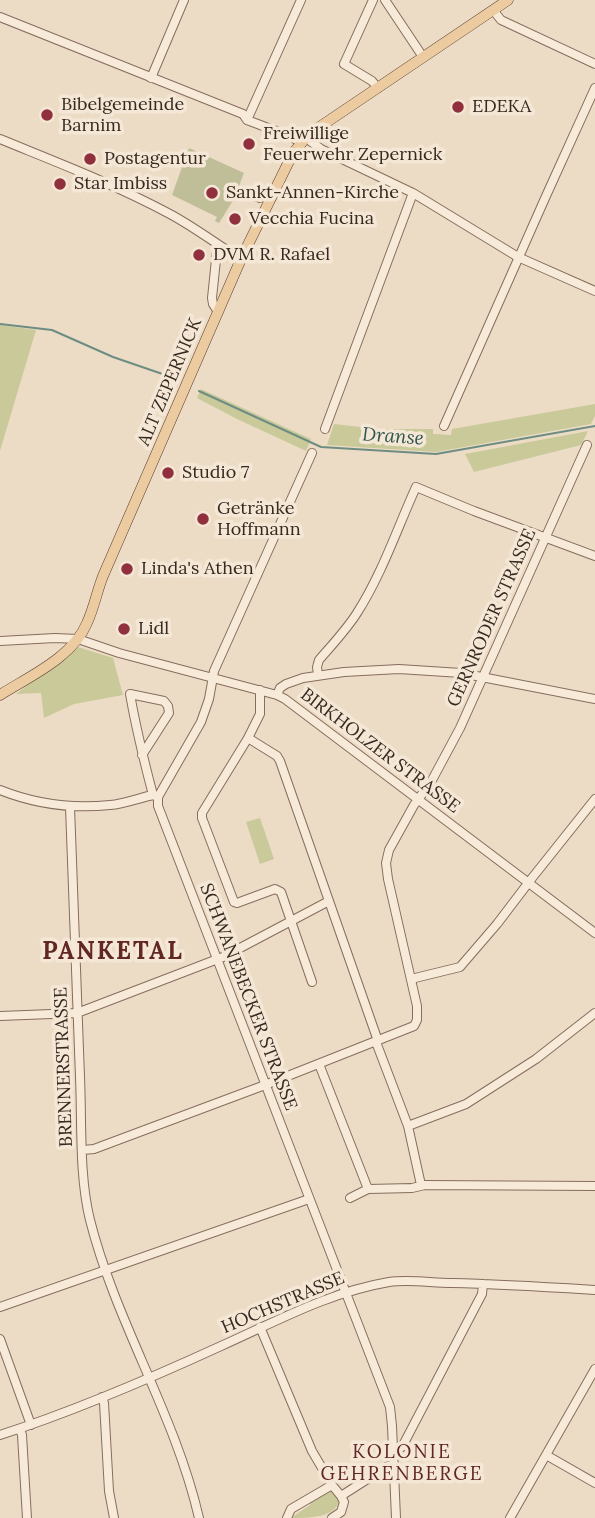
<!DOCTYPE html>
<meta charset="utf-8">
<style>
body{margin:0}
canvas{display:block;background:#ecdcc6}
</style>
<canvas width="595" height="1518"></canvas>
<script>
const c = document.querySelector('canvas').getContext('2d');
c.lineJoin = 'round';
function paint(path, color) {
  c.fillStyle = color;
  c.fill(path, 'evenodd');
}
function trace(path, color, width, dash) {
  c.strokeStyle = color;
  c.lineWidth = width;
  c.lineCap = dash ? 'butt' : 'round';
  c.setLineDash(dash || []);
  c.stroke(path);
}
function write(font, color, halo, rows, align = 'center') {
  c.font = font + ' Lora,serif';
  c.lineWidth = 7;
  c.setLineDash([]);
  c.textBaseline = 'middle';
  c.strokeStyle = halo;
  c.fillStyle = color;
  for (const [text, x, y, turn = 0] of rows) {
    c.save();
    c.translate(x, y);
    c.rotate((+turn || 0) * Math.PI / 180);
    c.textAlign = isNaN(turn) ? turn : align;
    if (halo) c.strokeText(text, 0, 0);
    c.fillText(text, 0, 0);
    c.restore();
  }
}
paint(new Path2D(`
 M 0,325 L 36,330 L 0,451 Z
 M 201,389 L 311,439 L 306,451 L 235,418 L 197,398 Z
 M 595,404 L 595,416 L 591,424 L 436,452 L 327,445 L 334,424 L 379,429 L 433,429 L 433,434 L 451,435 L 452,429 Z
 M 588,431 L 581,445 L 474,472 L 465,454 Z
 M 78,647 L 113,658 L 123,695 L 74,704 L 44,718 L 41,693 L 16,694 Z
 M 260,818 L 274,859 L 260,864 L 246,822 Z
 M 332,1491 L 336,1494 L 339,1501 C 335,1518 308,1518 291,1518 L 310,1505 L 311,1501 L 326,1492 Z`), '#c9c99a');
paint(new Path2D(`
 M 189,148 L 244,173 L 234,199 L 219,223 L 215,221 L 217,217 L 172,195 Z`), '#bfbe99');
trace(new Path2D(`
 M 0,324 L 52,330 L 113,357 L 177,379
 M 199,391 L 321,447 L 436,454 L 595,426`), '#6e8d82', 2);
const minor = new Path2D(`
 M 373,0 L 344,64 L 372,81 L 378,88
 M 385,0 L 423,57
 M 493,10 L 501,20 L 595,64
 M 0,17 L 243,114 L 247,120 L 292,137 L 301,143
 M 151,78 L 184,0
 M 247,120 L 301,0
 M 306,138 L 321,149 L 413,193 L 518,257 L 595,291
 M 0,139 C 56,162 114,184 168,213 C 193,226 216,244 241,259
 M 245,192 L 260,198
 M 218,312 L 213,304 L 212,298 L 217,250 L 220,246
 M 444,426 L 546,196 L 595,88
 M 325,429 L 413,193
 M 0,641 L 55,638 L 78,639 L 119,653 L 277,695 L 285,699 L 595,933
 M 318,675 L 317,667 L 319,660 C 332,645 347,629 357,613 C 382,574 397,529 416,487 L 474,511 L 595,556
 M 260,690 L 260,714 L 248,738 L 202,813 L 202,818 L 234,902 L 237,903 L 275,889 L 281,892 L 312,982
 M 277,695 L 280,688 L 286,684 L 303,678 L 344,672 L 399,669 L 461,673 L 595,699
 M 248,738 L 277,756 L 280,761 L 378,1041
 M 142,755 L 169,713 L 168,706 L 164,701 L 130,694 C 136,728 144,761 153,795 L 158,797 L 158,806 L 390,1407 L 392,1426 L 396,1518
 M 0,790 C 35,804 72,809 110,805 C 124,804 139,798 153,795
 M 158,797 L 201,722 L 209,699 L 214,671 L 312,453
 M 70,807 C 73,897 76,987 80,1077 C 82,1122 79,1176 90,1220 C 116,1323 175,1414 199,1518
 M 411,979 L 460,967 L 497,924 L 532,878 L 595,799
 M 0,1016 L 77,1013 L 223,957 L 329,901
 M 376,1042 L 408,1126 L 421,1185
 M 319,1064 L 368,1189
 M 408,1126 L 466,1104 L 536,1059 L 595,1013
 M 83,1150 L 94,1149 L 118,1140 L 265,1085 L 414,1026 L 417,1020 L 417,1006 L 388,879 L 386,863 L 389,850 L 414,805 L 431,782 L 460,728 L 587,445
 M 350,1198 L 368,1189 L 412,1188 L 425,1185 L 595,1186
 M 0,1307 L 309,1199
 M 260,1327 L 312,1451 L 332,1485 L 341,1496
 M 0,1339 L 31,1425
 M 102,1397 L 104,1403 L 109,1491 L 114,1518
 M 20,1429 L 22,1435 L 27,1518
 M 0,1435 C 75,1411 149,1379 221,1346 C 275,1322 329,1292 389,1282 C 409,1279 432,1283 452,1283 C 500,1284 547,1287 595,1290
 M 393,1449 L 398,1449 L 402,1447 L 482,1294 L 483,1284
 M 546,1455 L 595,1483
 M 287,1518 L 291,1509 L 332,1485
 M 332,1518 L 341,1512 L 344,1502 L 341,1496 L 388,1466 L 394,1466
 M 510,1518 L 595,1369`);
const major = new Path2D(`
 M 0,695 C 30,676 73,657 87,623 C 94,608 97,591 103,576 L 241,259 L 293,153 L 305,139 L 318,128 L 508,0`);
trace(minor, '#866d5d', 10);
trace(major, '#543d31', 11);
trace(minor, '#f7ead9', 8);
trace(major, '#eccba0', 10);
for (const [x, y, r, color] of [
 [458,107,7,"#91303d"],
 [47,115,7,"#91303d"],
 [249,144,7,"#91303d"],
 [90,159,7,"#91303d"],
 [60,184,7,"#91303d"],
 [212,193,7,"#91303d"],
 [235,219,7,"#91303d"],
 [199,255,7,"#91303d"],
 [168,473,7,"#91303d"],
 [203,519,7,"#91303d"],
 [127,569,7,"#91303d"],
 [124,629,7,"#91303d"]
]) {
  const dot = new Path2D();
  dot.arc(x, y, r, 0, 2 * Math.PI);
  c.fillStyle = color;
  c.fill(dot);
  trace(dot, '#f4e7d5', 2.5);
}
write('18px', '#372820', '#f4e7d5', [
 ["Bibelgemeinde",61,105],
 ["Barnim",61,126],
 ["EDEKA",472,107],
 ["Freiwillige",263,134],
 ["Feuerwehr Zepernick",263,155],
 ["Postagentur",104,159],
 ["Star Imbiss",74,184],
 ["Sankt-Annen-Kirche",226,193],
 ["Vecchia Fucina",249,219],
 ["DVM R. Rafael",213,255],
 ["Studio 7",182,473],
 ["Getränke",217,509],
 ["Hoffmann",217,530],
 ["Linda's Athen",141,569],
 ["Lidl",138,629]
], 'left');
write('18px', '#372820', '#f4e7d5', [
 ["ALT ZEPERNICK",170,382,-67],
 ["GERNRODER STRASSE",492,618,-66],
 ["BIRKHOLZER STRASSE",380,751,37],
 ["SCHWANEBECKER STRASSE",248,997,69],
 ["BRENNERSTRASSE",64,1067,-92],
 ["HOCHSTRASSE",283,1303,-23]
]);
write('italic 19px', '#30564f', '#f4e7d5', [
 ["Dranse",393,437,4]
]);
c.letterSpacing = '2px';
write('19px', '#612722', '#f4e7d5', [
 ["KOLONIE",402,1453],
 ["GEHRENBERGE",402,1475]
]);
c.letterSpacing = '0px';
c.letterSpacing = '2px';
write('bold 24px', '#612722', '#f4e7d5', [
 ["PANKETAL",113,952]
]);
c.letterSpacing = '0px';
</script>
